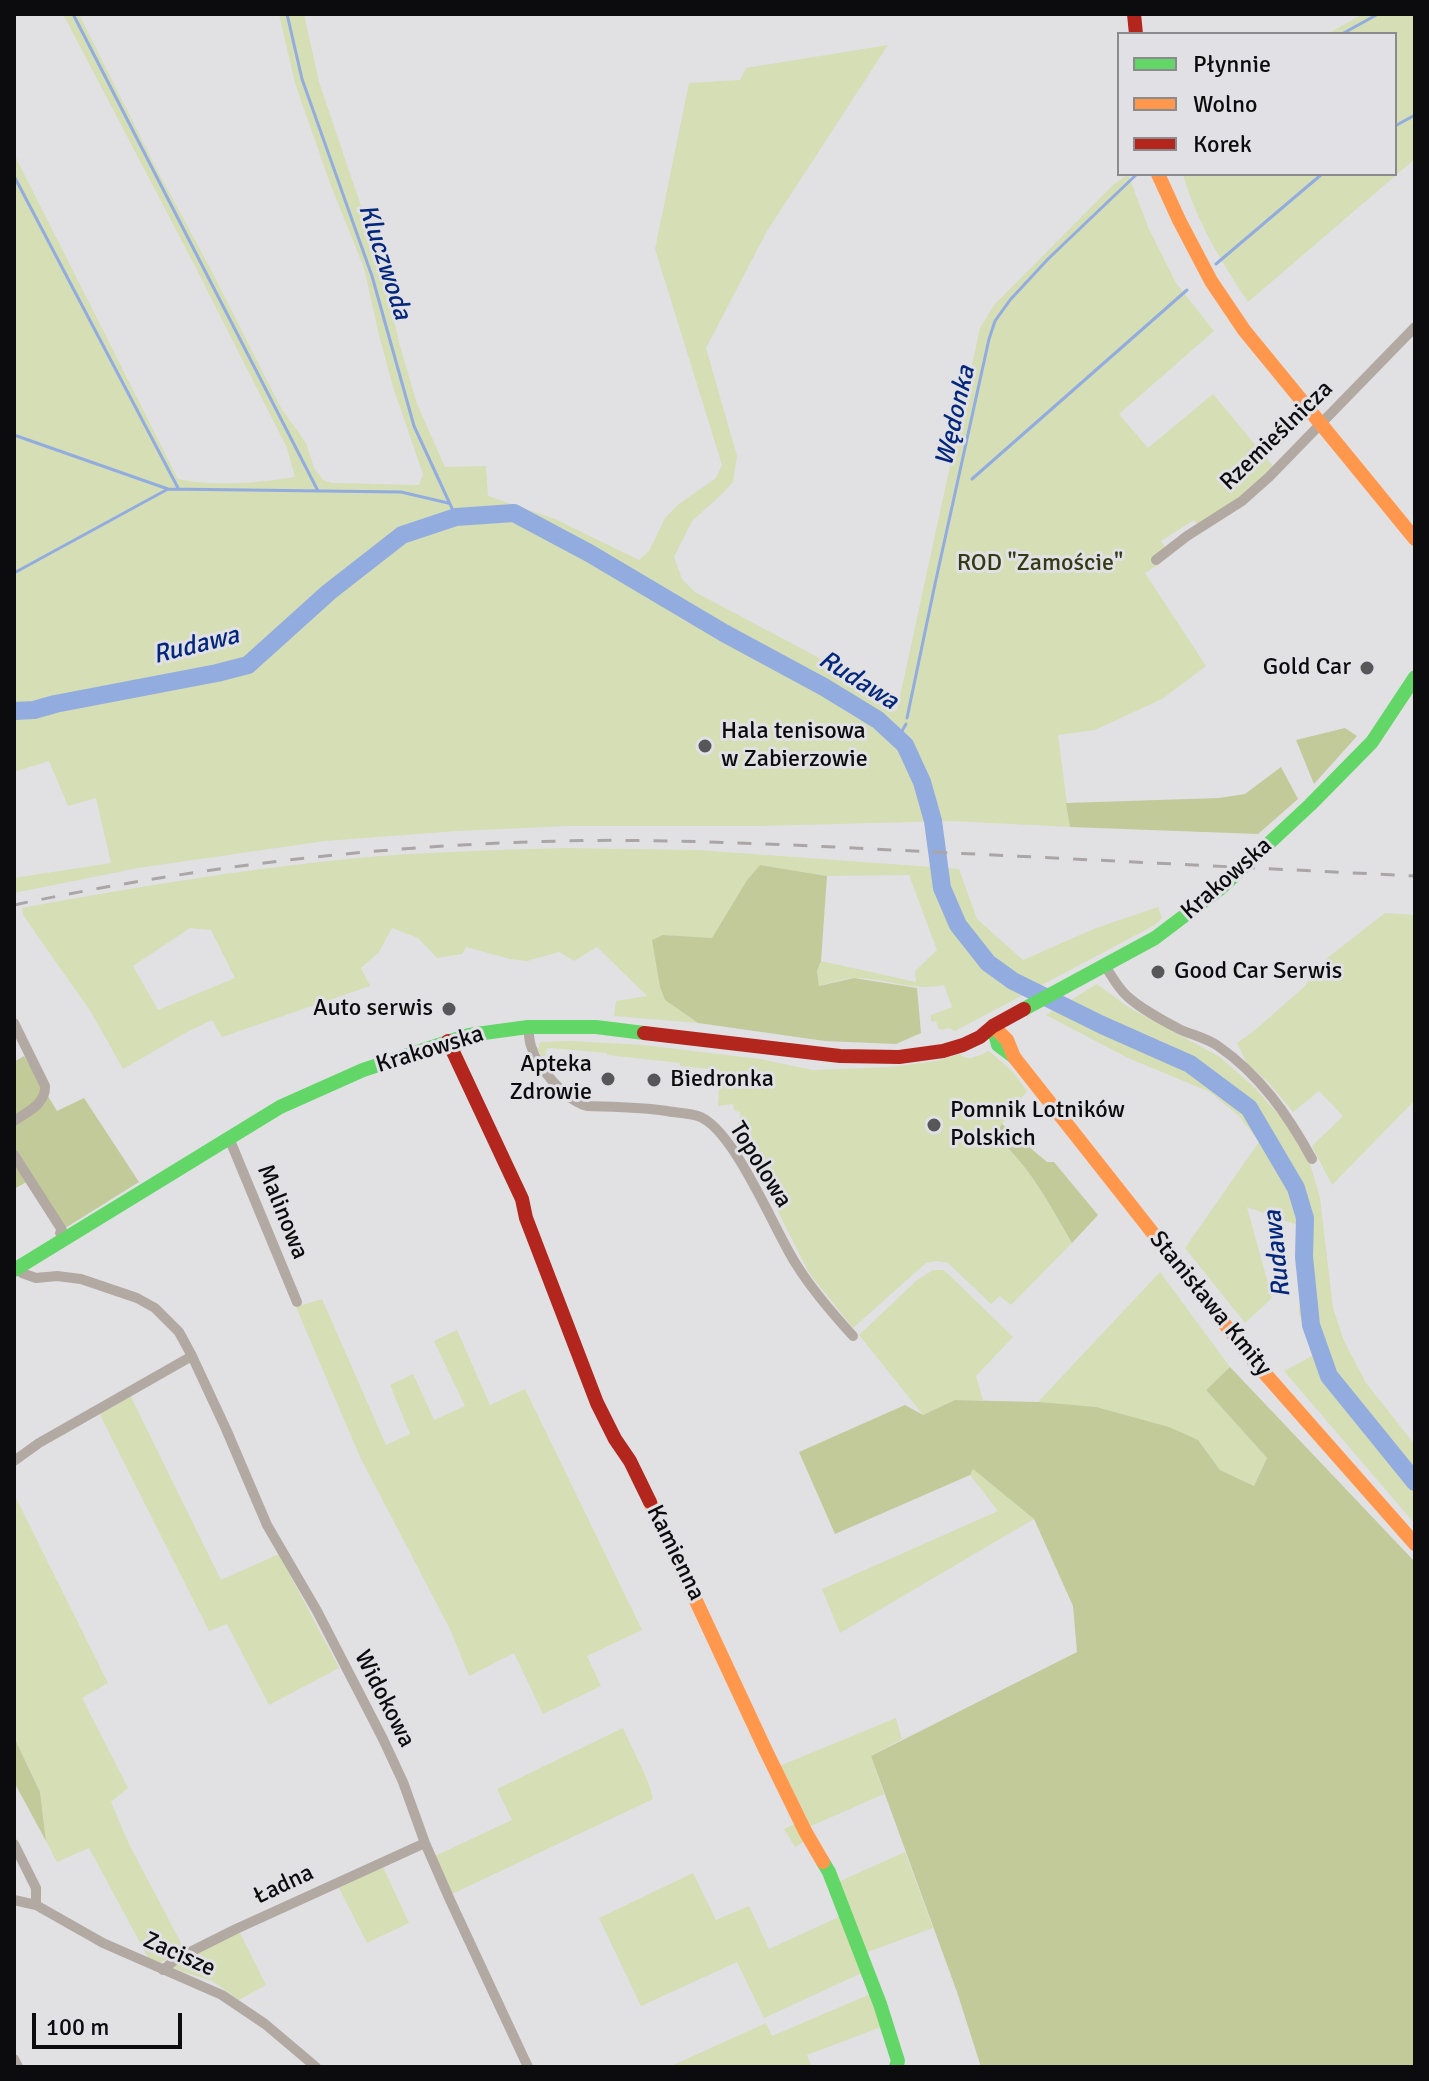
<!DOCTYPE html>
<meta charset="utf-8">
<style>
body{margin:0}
#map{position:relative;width:1429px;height:2081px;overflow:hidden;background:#e1e1e4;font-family:Signika,sans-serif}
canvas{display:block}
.frame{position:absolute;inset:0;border:16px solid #0c0c0e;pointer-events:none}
.legend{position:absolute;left:1117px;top:32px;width:280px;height:144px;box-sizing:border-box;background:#e0e0e5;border:2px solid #8b8b8f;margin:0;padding:10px 14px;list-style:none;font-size:24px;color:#0c0c0e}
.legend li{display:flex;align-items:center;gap:16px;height:40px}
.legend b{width:40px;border:2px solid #8b8b8f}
.scale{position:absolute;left:32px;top:2013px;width:150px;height:36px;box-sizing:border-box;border:4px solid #0c0c0e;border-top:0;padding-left:10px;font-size:24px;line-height:28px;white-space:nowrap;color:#0c0c0e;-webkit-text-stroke:6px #e0e0e5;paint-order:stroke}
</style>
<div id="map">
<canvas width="1429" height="2081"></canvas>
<div class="frame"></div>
<ul class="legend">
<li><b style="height:10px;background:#63d668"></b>Płynnie</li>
<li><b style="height:10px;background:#ff974d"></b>Wolno</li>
<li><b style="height:10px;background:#b3261e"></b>Korek</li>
</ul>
<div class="scale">100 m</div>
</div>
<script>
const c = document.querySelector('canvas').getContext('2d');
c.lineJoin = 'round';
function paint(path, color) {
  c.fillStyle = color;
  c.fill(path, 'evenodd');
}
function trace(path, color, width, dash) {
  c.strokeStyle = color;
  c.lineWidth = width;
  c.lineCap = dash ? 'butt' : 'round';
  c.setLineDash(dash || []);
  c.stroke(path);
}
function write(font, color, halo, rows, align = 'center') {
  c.font = font + ' Signika,sans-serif';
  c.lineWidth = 6;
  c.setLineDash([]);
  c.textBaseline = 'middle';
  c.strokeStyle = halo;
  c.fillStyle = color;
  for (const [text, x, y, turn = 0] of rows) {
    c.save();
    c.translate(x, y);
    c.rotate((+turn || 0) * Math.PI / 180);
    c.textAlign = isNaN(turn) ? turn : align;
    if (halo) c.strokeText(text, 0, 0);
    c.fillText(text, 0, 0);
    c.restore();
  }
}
paint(new Path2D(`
 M 63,14 L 79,14 L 156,168 L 209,266 L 281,408 L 306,443 L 314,468 L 323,480 L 332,483 L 419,485 L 423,474 L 393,387 L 378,331 L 364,268 L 331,186 L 295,83 L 279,14 L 304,14 L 319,82 L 381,265 L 400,346 L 417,404 L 445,467 L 486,466 L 488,496 L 555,519 L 639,560 L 649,551 L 665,518 L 679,504 L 716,478 L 722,465 L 655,249 L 689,83 L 740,80 L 746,68 L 888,45 L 767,231 L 706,348 L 737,456 L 733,482 L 721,495 L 692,521 L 674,557 L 682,579 L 695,592 L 853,676 L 891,712 L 897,710 L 980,328 L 994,305 L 1113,185 L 1128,174 L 1148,227 L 1176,283 L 1214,331 L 1119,414 L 1148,448 L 1213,394 L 1273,466 L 1245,493 L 1198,525 L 1194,520 L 1161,541 L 1165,547 L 1159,564 L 1145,573 L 1206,666 L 1162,699 L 1095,730 L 1058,735 L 1070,827 L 951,821 L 762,826 L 569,826 L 457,831 L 325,841 L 138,868 L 14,893 L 14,878 L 111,863 L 96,798 L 68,806 L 49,761 L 14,772 L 14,154 L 178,479 C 215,487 258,483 295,477 L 287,448 L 197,270 Z
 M 1363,14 L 1415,14 L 1415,159 L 1248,302 C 1221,261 1196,221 1183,174 L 1395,174 L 1395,34 L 1327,34 Z
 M 566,848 L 698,850 L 959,869 L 977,919 L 1023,960 L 1096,928 L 1158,907 L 1162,918 L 1155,925 L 955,1031 L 949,1028 L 941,1030 L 938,1028 L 936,1021 L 931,1022 L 931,1015 L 952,1007 L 944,985 C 912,992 887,978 856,978 C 844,978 830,983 819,986 L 817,971 L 821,961 L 916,982 L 915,971 L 937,950 L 909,875 L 827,876 L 760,865 L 747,880 L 712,939 L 664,935 L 665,1000 L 698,1023 L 614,1016 L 616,1001 L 647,996 L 597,947 L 574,961 L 559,952 L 527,961 L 510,959 L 466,947 L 462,954 L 437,958 L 418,938 L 392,928 L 379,952 L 361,968 L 370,986 L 222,1037 L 212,1020 L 189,1031 L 123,1069 L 91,1012 L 23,915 L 22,908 C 130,888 238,870 347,859 C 420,852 493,850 566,848 ZM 190,928 L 211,930 L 235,978 L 158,1010 L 133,966 Z
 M 1385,913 L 1415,915 L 1415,1100 L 1332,1185 L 1312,1146 L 1343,1116 L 1319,1091 L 1293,1112 L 1269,1083 L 1247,1063 L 1237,1043 L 1254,1031 L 1304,987 L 1326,959 Z
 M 1097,984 L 1128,1007 L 1220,1057 L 1255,1088 L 1290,1128 L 1311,1167 L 1320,1198 L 1333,1308 L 1344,1341 L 1366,1383 L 1415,1445 L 1415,1524 L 1284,1371 L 1314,1355 L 1299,1314 L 1300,1226 L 1247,1207 L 1272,1298 L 1245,1323 L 1185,1248 L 1259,1142 L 1239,1116 L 1210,1092 L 1128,1058 L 1046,1015 Z
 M 571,1041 L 643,1045 L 760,1059 L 813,1070 L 891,1067 L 936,1061 L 960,1054 C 968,1063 979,1055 989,1051 L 1012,1071 L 1027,1091 L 994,1135 C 1030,1166 1048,1202 1072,1243 L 1011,1305 L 1000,1296 L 991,1304 L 948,1263 L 937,1261 L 926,1263 L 853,1328 L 809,1273 L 753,1162 L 733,1138 L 741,1113 L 734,1110 L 733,1104 L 718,1106 L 720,1070 L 680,1066 L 680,1063 L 607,1055 L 607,1053 L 549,1048 L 546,1050 L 545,1062 L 537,1048 L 539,1047 L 540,1042 Z
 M 933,1270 L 944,1270 L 1013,1337 L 976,1376 L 983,1400 L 955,1400 L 923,1415 L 859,1335 L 917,1280 Z
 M 1160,1272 L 1230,1367 L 1206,1390 L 1267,1458 L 1254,1486 L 1220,1470 L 1198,1440 L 1038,1402 Z
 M 322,1299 L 386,1445 L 410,1434 L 390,1385 L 413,1374 L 434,1420 L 465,1406 L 434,1341 L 457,1330 L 490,1405 L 525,1389 L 642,1630 L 587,1656 L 601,1686 L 543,1714 L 514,1653 L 469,1676 L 450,1629 L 360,1457 L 296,1307 Z
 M 130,1395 L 221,1580 L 279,1554 L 339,1668 L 269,1705 L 227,1624 L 209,1631 L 101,1417 L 101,1411 Z
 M 973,1468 L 1034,1519 L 840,1633 L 822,1589 L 998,1511 L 970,1475 Z
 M 14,1494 L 108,1683 L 82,1698 L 128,1788 L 111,1802 L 129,1844 L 183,1947 L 159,1964 L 150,1961 L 89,1848 L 57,1862 L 46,1841 L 40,1792 L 14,1737 Z
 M 896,1718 L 902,1739 L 871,1756 L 884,1794 L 802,1830 L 807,1840 L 795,1847 L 784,1829 L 797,1823 L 772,1769 Z
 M 623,1728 C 632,1749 649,1778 653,1799 L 452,1894 L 435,1856 L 512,1820 L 497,1789 Z
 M 905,1852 L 933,1928 L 865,1953 L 838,1882 Z
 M 383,1867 L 409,1923 L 367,1943 L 338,1886 Z
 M 693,1873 L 716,1920 L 749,1906 L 769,1949 L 843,1915 L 864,1972 L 764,2018 L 737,1962 L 641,2006 L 599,1918 Z
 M 239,1931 L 266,1985 L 239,2000 L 212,1981 L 171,1968 L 177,1963 Z
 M 873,1993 L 884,2026 L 807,2055 L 812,2067 L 669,2067 L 766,2023 L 772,2036 Z`), '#d5deb5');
paint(new Path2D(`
 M 1345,728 L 1357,736 L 1314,784 L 1296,740 Z
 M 1281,767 L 1298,799 L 1258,834 L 1070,827 L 1066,803 L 1219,798 L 1245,794 Z
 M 760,865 L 827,876 L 821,961 L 817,971 L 819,986 L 854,978 L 917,988 L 921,1033 L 896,1044 L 825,1041 L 698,1023 L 665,1000 L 660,987 L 652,940 L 663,935 L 712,938 L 747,880 Z
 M 24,1056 L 57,1111 L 84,1098 L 139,1182 L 62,1230 L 32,1179 L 14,1189 L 14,1062 Z
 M 1002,1124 L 1047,1162 L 1054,1162 L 1098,1215 L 1072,1243 C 1048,1202 1030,1166 994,1135 Z
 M 1230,1367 L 1415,1562 L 1415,2067 L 981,2067 L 957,1992 L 871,1756 L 1077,1652 L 1073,1606 L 1034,1519 L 973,1469 L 970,1475 L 835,1534 L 799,1452 L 905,1405 L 923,1415 L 955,1400 L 1038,1402 L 1096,1407 L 1169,1427 L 1198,1440 L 1220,1470 L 1254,1486 L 1267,1458 L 1206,1390 Z
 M 14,1737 L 40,1792 L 46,1841 L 14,1782 Z`), '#c2ca9a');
trace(new Path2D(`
 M 73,14 L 318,491
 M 287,14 L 302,79 L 372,276 L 414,426 L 456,517
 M 1342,34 L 1378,14
 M 1395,126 L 1415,115
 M 14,176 L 178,488
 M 1216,264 L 1322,174
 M 14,435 L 168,489 L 401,492 L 448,503
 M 972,479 L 1187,290
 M 14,573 L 168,489
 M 907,718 L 935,584 L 989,339 L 995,321 L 1010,300 L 1048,259 L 1137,174
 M 898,738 L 906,724`), '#92ace0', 3);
trace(new Path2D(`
 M 14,711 L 34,710 L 55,704 L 217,673 L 248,665 L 329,592 L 402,535 L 456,517 L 514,513 L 589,553 L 724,633 L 824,687 L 878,720 L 905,745 L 922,782 L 933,821 L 942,888 L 958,925 L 988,963 L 1013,981 L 1102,1025 L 1190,1064 L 1249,1108 L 1296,1188 L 1305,1218 L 1304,1257 L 1311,1325 L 1329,1376 L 1415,1482`), '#92ace0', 18);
trace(new Path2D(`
 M 1156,560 L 1187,536 L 1242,501 L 1269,477 L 1415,327
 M 1105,966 C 1112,976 1118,988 1127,996 C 1141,1009 1162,1020 1179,1029 C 1192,1035 1207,1038 1218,1046 C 1260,1075 1288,1115 1312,1159
 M 14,1023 L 45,1086 C 46,1104 27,1112 14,1121
 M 528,1027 C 529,1033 529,1040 531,1046 C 537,1067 565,1100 587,1106 C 614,1107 640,1107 667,1111 C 677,1113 688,1113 698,1116 C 734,1128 774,1230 796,1264 C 812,1290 832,1313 853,1336
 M 229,1138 L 297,1302
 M 14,1155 L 62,1230 L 60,1233 L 64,1239
 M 19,1267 L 22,1273 L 36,1278 L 57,1276 L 81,1279 L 137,1298 L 155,1308 L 179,1332 L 192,1356 L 226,1429 L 267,1525 L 317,1611 L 383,1739 L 403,1782 L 425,1843 L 450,1900 L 528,2067
 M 14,1461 L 39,1443 L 192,1356
 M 14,1844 L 36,1888 L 36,1905
 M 14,1900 L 36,1905 L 103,1943 L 222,1995 L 265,2024 L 316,2067
 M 163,1970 L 176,1959 L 236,1929 L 425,1843
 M 14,2059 L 18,2067`), '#b3a9a3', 10);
trace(new Path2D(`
 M 1024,1009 L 1155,938 L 1221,888 L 1310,805 L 1372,742 L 1415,677
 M 993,1026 L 998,1045 L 1014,1057
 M 14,1270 L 280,1107 L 363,1070 L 469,1035 L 528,1027 L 596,1027 L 644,1033
 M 823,1862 L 829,1872 L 880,2004 L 898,2061 L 896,2067`), '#63d668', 14);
trace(new Path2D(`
 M 1158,174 L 1179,220 L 1211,281 L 1244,330 L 1415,539
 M 993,1026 L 1007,1040 L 1014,1057 L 1253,1360 L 1415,1544
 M 650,1502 L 765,1749 L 805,1831 L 823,1862`), '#ff974d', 14);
trace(new Path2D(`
 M 1134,14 L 1136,34
 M 644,1033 L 840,1056 L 899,1057 L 943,1051 L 963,1045 L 980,1037 L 993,1026 L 1024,1009
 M 448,1041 L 522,1199 L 526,1218 L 597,1403 L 615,1439 L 630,1461 L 650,1502`), '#b3261e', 14);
trace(new Path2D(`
 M 14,905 C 195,867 378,845 562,841 C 639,839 716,842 793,845 L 1415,876`), '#aba6a5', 3, [14, 14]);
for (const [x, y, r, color] of [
 [1367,668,8,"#575759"],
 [705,746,8,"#575759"],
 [1158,972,8,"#575759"],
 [449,1009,8,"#575759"],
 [608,1079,8,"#575759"],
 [654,1080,8,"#575759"],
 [934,1125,8,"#575759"]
]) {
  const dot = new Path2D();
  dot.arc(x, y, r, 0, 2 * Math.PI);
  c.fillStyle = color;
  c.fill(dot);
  trace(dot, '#e0e0e5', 3);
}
write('24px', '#0c0c0e', '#e0e0e5', [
 ["Rzemieślnicza",1277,436,-44],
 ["Krakowska",1227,879,-41],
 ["Krakowska",430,1050,-17],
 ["Topolowa",760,1165,58],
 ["Malinowa",282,1212,68],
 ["Stanisława Kmity",1210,1304,51],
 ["Kamienna",675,1553,64],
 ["Widokowa",384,1699,63],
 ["Ładna",284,1885,-25],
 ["Zacisze",179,1955,24]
]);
write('24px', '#343b14', '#e0e0e5', [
 ["ROD \"Zamoście\"",1040,564]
]);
write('24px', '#0c0c0e', '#e0e0e5', [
 ["Gold Car",1351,668,"right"],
 ["Hala tenisowa",721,732],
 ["w Zabierzowie",721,760],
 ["Good Car Serwis",1174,972],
 ["Auto serwis",433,1009,"right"],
 ["Apteka",592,1065,"right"],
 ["Zdrowie",592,1093,"right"],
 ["Biedronka",670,1080],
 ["Pomnik Lotników",950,1111],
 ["Polskich",950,1139]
], 'left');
write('italic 26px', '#03277c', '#e0e0e5', [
 ["Kluczwoda",384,262,72],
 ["Wędonka",956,416,-77],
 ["Rudawa",196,646,-14],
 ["Rudawa",858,681,32],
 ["Rudawa",1278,1254,-96]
]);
</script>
